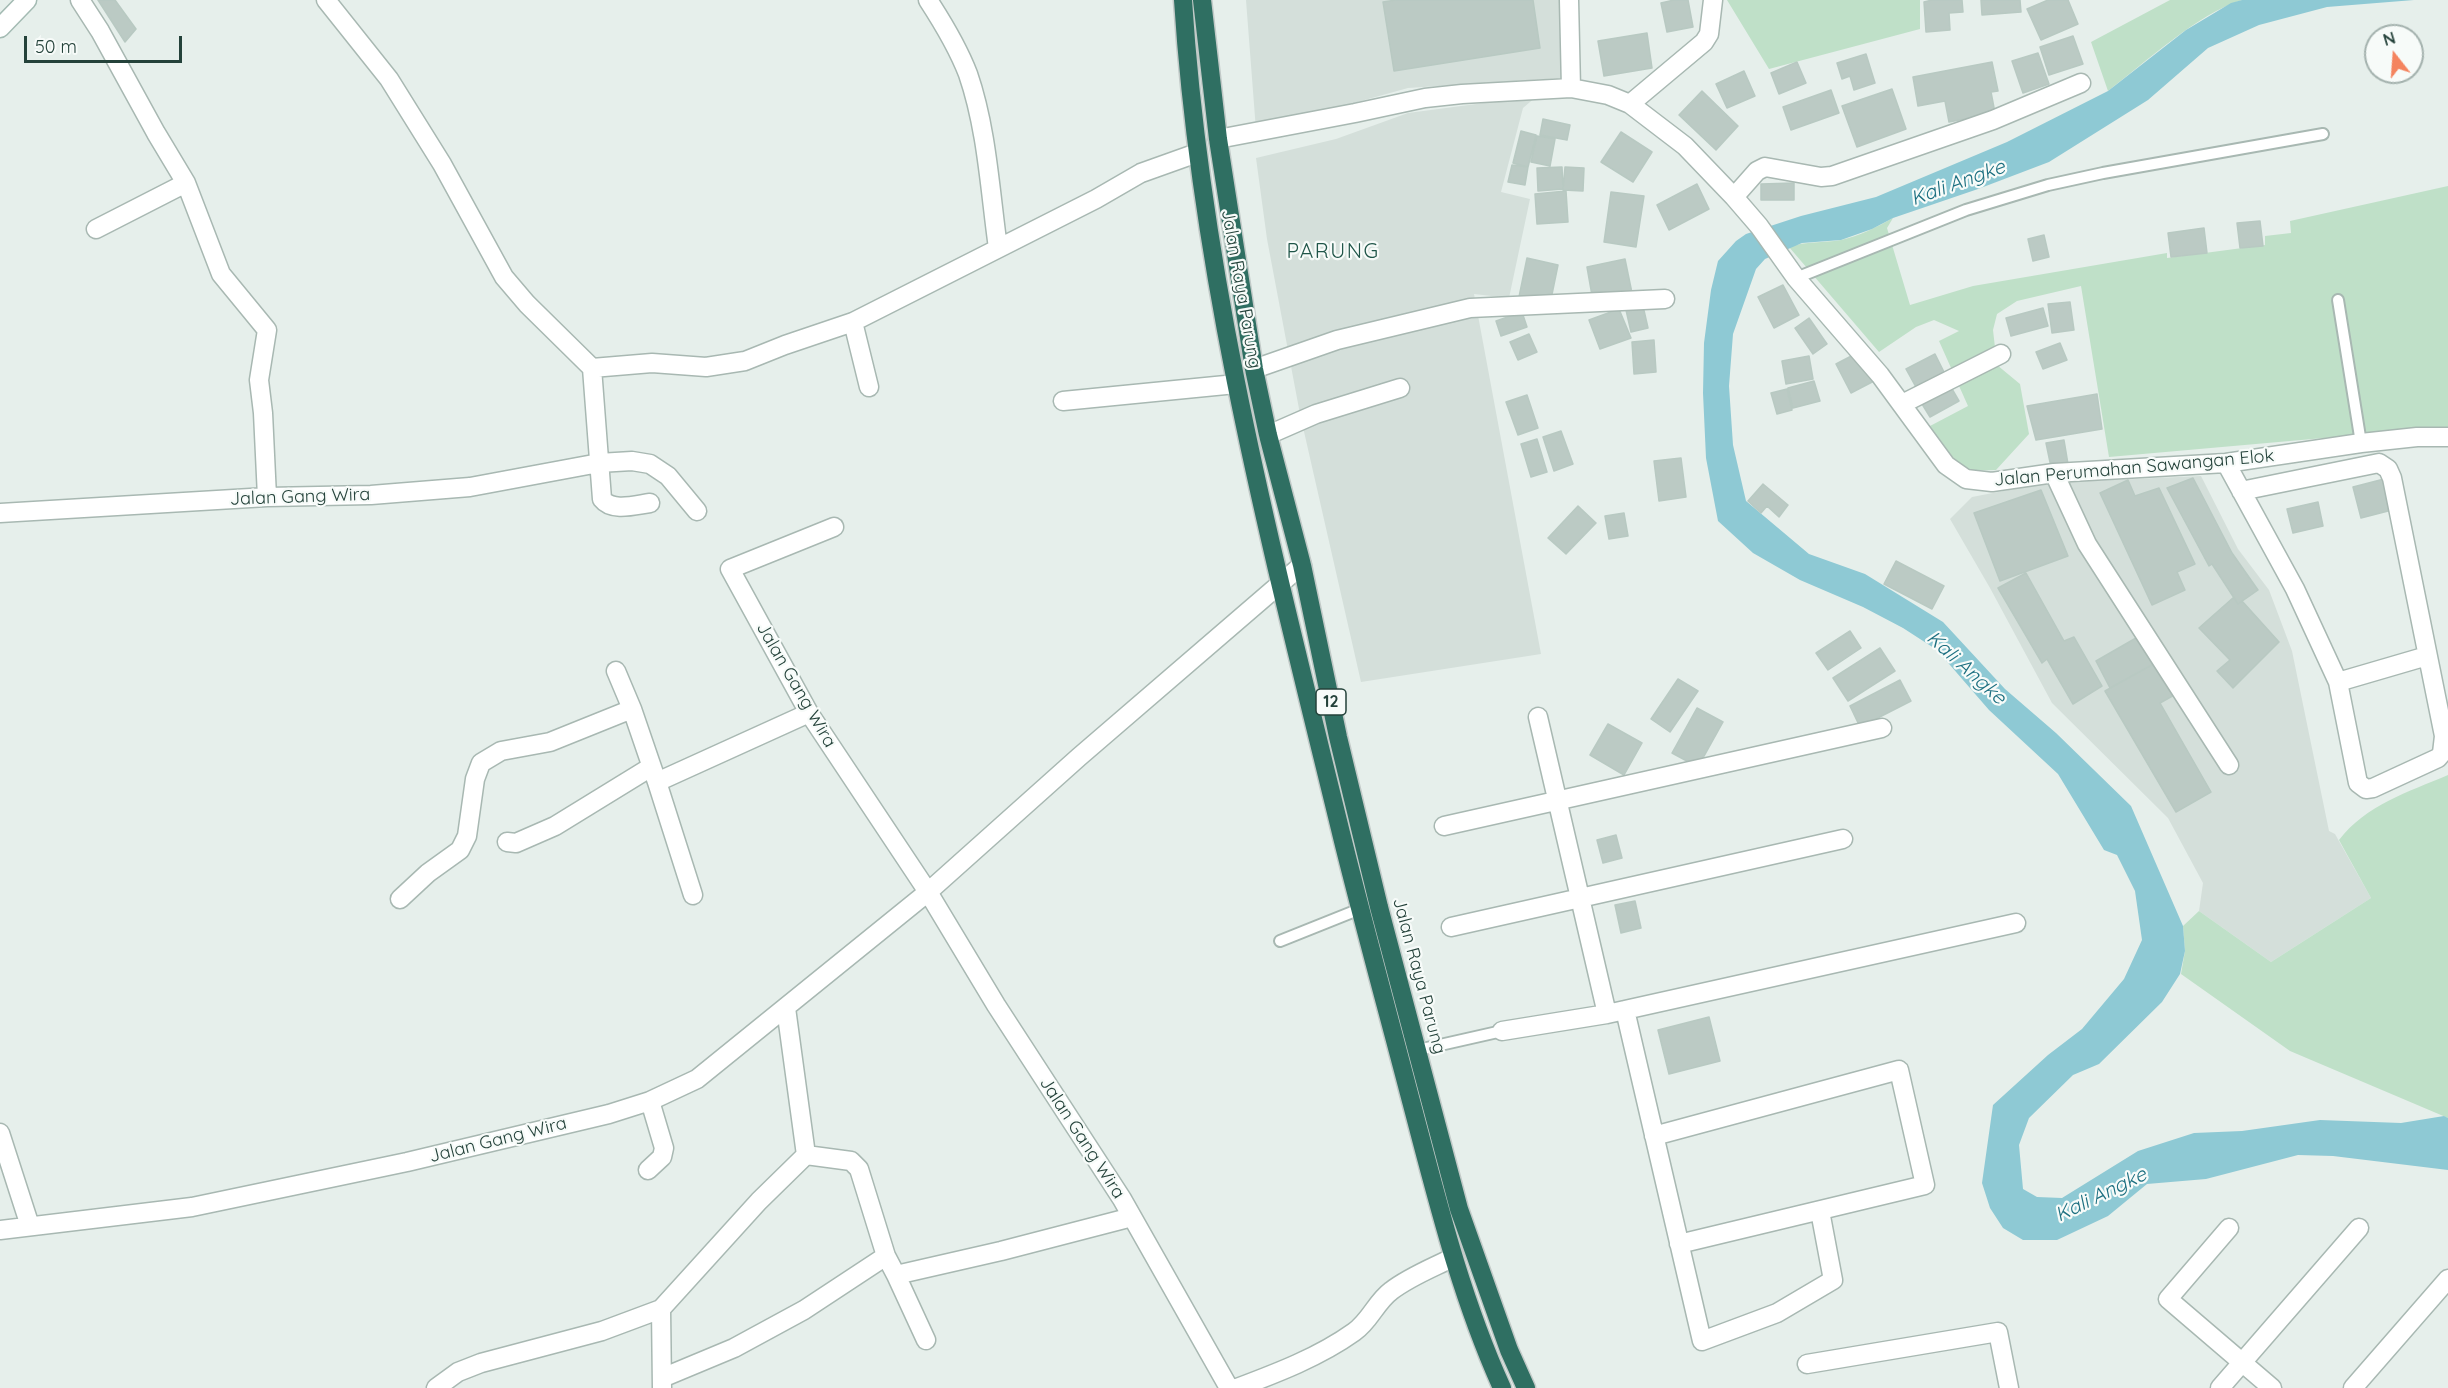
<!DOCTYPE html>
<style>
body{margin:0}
#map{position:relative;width:2448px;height:1388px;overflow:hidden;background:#e6efeb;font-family:Quicksand,sans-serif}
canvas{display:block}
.north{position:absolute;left:2364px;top:24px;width:60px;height:60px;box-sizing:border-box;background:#f7fbf9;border:2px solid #a3b1ad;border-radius:50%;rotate:343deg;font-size:16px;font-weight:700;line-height:24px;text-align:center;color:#24423a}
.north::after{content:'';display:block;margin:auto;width:21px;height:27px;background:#f4845f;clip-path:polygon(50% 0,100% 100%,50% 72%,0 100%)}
.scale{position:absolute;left:24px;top:36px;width:158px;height:27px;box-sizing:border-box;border:3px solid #24423a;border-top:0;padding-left:8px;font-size:18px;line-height:21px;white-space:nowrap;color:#24423a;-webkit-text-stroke:4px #f7fbf9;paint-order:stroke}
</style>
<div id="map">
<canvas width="2448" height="1388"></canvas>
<div class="north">N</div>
<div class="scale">50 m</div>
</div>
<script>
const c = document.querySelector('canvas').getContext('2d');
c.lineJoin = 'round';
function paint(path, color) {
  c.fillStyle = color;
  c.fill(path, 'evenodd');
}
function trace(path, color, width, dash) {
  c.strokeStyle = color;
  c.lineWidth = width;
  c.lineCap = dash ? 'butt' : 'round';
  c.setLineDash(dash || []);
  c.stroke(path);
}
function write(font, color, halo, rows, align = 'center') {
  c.font = font + ' Quicksand,sans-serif';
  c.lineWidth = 4.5;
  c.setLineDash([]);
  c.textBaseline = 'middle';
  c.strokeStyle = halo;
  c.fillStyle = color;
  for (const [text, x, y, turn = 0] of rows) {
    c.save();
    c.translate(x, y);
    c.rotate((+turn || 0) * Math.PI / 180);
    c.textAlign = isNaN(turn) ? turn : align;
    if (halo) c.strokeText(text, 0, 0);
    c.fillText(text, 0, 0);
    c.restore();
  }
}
paint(new Path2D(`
 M 1246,0 L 1559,0 L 1576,77 L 1408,88 L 1256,130 Z
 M 1537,96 L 1523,108 L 1501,192 L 1530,199 L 1509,298 L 1474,294 L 1541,654 L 1361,682 L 1300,414 L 1267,239 L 1256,158 L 1336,139 L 1408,113 Z
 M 2201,476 L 2238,549 L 2269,590 L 2292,651 L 2329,831 L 2335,834 L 2371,898 L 2271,962 L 2199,911 L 2203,883 L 2168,818 L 2052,703 L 1990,588 L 1950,519 L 1972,497 L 2045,483 Z`), '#d4dfda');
paint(new Path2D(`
 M 1727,0 L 1920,0 L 1920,29 L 1769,69 Z
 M 2170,0 L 2242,0 C 2197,14 2146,62 2108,91 L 2091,42 Z
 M 2448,186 L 2448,427 L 2109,457 L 2081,286 L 2017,301 L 1997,314 L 1993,330 L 1997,365 L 2020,384 L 2029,434 L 1996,470 L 1963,471 L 1930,426 L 1968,406 L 1939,341 L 1959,331 L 1934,320 L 1916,327 L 1879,352 L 1789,247 C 1806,241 1823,243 1841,240 C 1859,236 1877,227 1893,218 L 1887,228 L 1910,305 L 1973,286 L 2167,253 L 2167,258 L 2265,245 L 2265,236 L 2291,233 L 2290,221 Z
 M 2448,775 L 2448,1118 L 2290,1051 L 2181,974 L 2185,951 L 2183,926 L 2199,911 L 2271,962 L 2371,898 L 2339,840 C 2366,805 2408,792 2448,775 Z`), '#bfe0c8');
paint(new Path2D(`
 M 2242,0 L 2414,0 L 2327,7 L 2259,25 L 2208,48 L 2148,100 L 2049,162 L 1978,189 L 1893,218 L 1872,229 L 1841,240 L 1802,243 L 1765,259 L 1756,269 L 1733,334 L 1729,386 L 1733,445 L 1746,501 L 1809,554 L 1865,574 L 1943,622 L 2005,689 L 2056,733 L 2131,806 L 2183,926 L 2185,951 L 2180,974 L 2162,1002 L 2099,1064 L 2073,1075 L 2029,1118 L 2019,1145 L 2023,1189 L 2037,1197 L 2062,1198 L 2138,1151 L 2194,1133 L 2242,1131 L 2320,1120 L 2401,1123 L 2444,1116 L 2448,1118 L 2448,1170 L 2333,1156 L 2298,1155 L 2206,1179 L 2147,1184 L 2108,1216 L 2057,1240 L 2023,1240 L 2003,1228 L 1990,1208 L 1982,1183 L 1993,1105 L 2048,1055 L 2082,1029 L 2124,979 L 2142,940 L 2135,891 L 2117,855 L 2104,850 L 2058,774 L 1989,710 L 1937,650 L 1903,628 L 1863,607 L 1800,580 L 1753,553 L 1718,521 L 1706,458 L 1703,393 L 1704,343 L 1711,290 L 1718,261 L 1736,241 L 1746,234 L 1801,216 L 1876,197 L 2007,142 L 2108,91 L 2186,30 L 2231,3 Z`), '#8ec9d4');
const building = new Path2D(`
 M 98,0 L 115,0 L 136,29 L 125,42 Z
 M 1396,0 L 1533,0 L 1540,48 L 1394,71 L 1383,2 Z
 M 1674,0 L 1688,0 L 1693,27 L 1667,32 L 1661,3 Z
 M 1932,0 L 1962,0 L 1963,12 L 1949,13 L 1950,30 L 1926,32 L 1924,2 Z
 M 1981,0 L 2020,0 L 2021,12 L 1982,15 Z
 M 2048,0 L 2068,0 L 2078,24 L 2041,40 L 2027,9 Z
 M 1647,33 L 1652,68 L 1604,76 L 1598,41 Z
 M 2073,36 L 2083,64 L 2049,75 L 2040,47 Z
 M 2038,53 L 2049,84 L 2023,93 L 2012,61 Z
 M 1866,54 L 1875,83 L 1854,90 L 1850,76 L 1842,79 L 1837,63 Z
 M 1797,62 L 1806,83 L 1779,94 L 1771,73 Z
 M 1992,62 L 1998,91 L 1991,92 L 1995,113 L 1949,122 L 1945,101 L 1918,106 L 1913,77 Z
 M 1744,71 L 1755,96 L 1727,108 L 1716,84 Z
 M 1892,89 L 1906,129 L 1857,147 L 1842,106 Z
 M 1831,90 L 1839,113 L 1791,130 L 1783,107 Z
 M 1702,91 L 1738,126 L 1716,150 L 1679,115 Z
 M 1543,119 L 1570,125 L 1567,140 L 1540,135 Z
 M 1521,131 L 1536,135 L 1528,167 L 1513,163 Z
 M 1621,132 L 1652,152 L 1633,182 L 1601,162 Z
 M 1537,136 L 1555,139 L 1550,166 L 1531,162 Z
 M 1512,165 L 1528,167 L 1525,185 L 1508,182 Z
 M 1562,167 L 1563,189 L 1538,191 L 1537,168 Z
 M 1565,167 L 1584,168 L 1583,191 L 1563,190 Z
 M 1794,183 L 1794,200 L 1761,200 L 1761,184 Z
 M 1697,184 L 1709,209 L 1669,230 L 1657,205 Z
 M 1566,191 L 1568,222 L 1537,224 L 1535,194 Z
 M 1611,192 L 1644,196 L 1636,247 L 1604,242 Z
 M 2260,221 L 2263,246 L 2240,248 L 2237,223 Z
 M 2204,228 L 2207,253 L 2171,257 L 2168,233 Z
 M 2044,235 L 2049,257 L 2033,261 L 2028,239 Z
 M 1527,258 L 1558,265 L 1550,304 L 1519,297 Z
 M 1625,259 L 1632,293 L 1593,301 L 1587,267 Z
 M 1783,285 L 1799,315 L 1774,328 L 1758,297 Z
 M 2070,302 L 2074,330 L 2052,333 L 2048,304 Z
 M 1643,306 L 1648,328 L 1631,332 L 1626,310 Z
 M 2043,308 L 2048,326 L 2011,336 L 2006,318 Z
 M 1619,309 L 1631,338 L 1600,349 L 1589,320 Z
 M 1522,312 L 1527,327 L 1501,336 L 1496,321 Z
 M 1809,318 L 1827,344 L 1813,354 L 1795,328 Z
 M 1529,334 L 1537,352 L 1518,360 L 1510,342 Z
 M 1654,340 L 1656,372 L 1634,374 L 1632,342 Z
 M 2060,343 L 2067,360 L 2043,369 L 2036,352 Z
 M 1859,352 L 1874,381 L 1851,393 L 1836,364 Z
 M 1935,354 L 1945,374 L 1917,389 L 1906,369 Z
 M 1809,356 L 1813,379 L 1786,384 L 1782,361 Z
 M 1814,381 L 1820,401 L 1793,408 L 1788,388 Z
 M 1948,382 L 1959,401 L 1930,417 L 1919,399 Z
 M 1787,389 L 1792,410 L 1777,414 L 1771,393 Z
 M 2097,394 L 2102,429 L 2036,440 L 2027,406 Z
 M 1527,395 L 1538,428 L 1518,435 L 1506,402 Z
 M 1561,431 L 1573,464 L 1554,471 L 1543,437 Z
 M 1537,439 L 1547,472 L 1531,477 L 1521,444 Z
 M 2064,440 L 2068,464 L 2051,467 L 2046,443 Z
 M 1681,458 L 1686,497 L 1659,501 L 1654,461 Z
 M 2193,478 L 2232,553 L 2258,590 L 2238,604 L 2212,564 L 2209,566 L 2167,488 Z
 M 2384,479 L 2392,510 L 2361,518 L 2353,487 Z
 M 2128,480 L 2135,496 L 2159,488 L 2195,564 L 2177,572 L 2185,590 L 2152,605 L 2100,493 Z
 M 1763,484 L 1788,505 L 1779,517 L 1767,506 L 1761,513 L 1748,501 Z
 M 2041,490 L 2068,556 L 2000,581 L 1974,513 Z
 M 2318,502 L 2323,526 L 2293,533 L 2287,509 Z
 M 1578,506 L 1596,523 L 1566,554 L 1548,538 Z
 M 1624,513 L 1628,536 L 1609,539 L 1605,516 Z
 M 1896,561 L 1944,586 L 1932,609 L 1884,584 Z
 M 2026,573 L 2064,641 L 2074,637 L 2102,686 L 2073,704 L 2047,659 L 2042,663 L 1998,588 Z
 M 2234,597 L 2238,604 L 2242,601 L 2279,642 L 2233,688 L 2217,671 L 2230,660 L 2199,628 Z
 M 1850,631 L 1861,648 L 1828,670 L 1816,653 Z
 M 2143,634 L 2159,661 L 2110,688 L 2096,661 Z
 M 1880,648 L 1895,671 L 1848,701 L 1833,678 Z
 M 2159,661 L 2176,694 L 2160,703 L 2211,792 L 2176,812 L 2105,691 Z
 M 1678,679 L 1698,691 L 1670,732 L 1651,719 Z
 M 1900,680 L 1911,701 L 1860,727 L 1850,706 Z
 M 1697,708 L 1723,722 L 1698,767 L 1672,753 Z
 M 1608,724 L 1642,743 L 1624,775 L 1590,755 Z
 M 1616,835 L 1622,858 L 1603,863 L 1597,840 Z
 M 1635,901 L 1641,928 L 1621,933 L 1615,905 Z
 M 1709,1017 L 1720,1061 L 1669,1074 L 1658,1030 Z`);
paint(building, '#bbcac4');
trace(building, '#b8c9c2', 1.5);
const lane = new Path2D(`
 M 1796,278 L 1966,210 L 2048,185 L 2103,173 L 2323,134
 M 2338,300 L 2361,443
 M 1280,941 L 1360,909
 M 1418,1050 L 1502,1031`);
const street = new Path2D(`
 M 80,0 L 100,31 L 156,133 L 186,183 L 221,274 L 267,330 L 259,380 L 263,413 L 267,497
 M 326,0 L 389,79 L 442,164 L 504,277 L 527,304 L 592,368 L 652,363 L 706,367 L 745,361 L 785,345 L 853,322 L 1096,199 L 1141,173 L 1197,153
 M 928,0 C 943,23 958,48 968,74 C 987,129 990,191 998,248
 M 1569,0 L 1571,88
 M 1630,104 L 1704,42 L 1709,34 L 1713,0
 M 1218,139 L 1355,113 L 1425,98 L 1462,94 L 1571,88 L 1608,95 L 1630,104 L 1685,146 L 1734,197 L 1759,226 L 1796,278 L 1880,375 L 1946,465 L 1966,479 L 1992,482 L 2054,473 L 2226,463 L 2361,443 L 2417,437 L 2448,437
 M 1734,197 L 1757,171 L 1765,167 L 1821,177 L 1832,176 L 1993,120 L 2081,83
 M 96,229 L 186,183
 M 853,322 L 869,387
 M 592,368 L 602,499 C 612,512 635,505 650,503
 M 1254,369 L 1337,340 L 1470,308 L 1665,299
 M 1063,401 L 1236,384
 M 1902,404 L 2001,354
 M 1268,435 L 1316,414 L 1400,388
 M 2226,463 L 2295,589 L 2338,682 L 2358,783 L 2366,789 L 2373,788 L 2438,758 L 2442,753 L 2444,736 L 2392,478 L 2388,469 L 2379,463 L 2241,491
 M 2054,473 L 2087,544 L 2229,765
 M 0,513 L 267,497 L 371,495 L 470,487 L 599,463 L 632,461 L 650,464 L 668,476 L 697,511
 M 834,527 L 730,569 L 809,713 L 928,892 L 996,1005 L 1122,1199 L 1229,1388
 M 616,671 L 632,709 L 657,782 L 809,713
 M 2338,682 L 2427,656
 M 1538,717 L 1607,1014
 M 657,782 L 693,895
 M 1444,826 L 1882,728
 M 507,842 L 516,843 L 555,826 L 651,767
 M 400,899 L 428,873 L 460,850 L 467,836 L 475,779 L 481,763 L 501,751 L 550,742 L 632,709
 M 1451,927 L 1843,839
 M 786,1008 L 806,1155
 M 1625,1010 L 1702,1341 L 1777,1313 L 1833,1280 L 1820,1211
 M 1502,1031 L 1607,1014 L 2016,923
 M 0,1133 L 30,1226
 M 1654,1136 L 1899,1070 L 1925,1185 L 1679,1244
 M 806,1155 L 851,1161 L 859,1169 L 886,1256 L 896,1275 L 1001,1251 L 1132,1217
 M 648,1170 L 662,1157 L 664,1148 L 650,1101
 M 2229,1228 L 2168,1299 L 2272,1388
 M 0,1230 L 192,1207 L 407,1162 L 609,1114 L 650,1101 L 697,1079 L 928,892 L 1079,757 L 1302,565
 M 896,1275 L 926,1340
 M 1807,1364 L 1998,1332 L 2009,1388
 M 662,1378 L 734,1348 L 804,1310 L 886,1256
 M 436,1388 L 458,1372 L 481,1363 L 602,1331 L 661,1309
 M 662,1388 L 661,1309 L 759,1201 L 806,1155
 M 1237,1388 C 1277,1373 1319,1357 1354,1332 C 1370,1321 1376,1302 1391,1291 C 1409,1277 1432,1268 1452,1258
 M 2220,1388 L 2359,1228
 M 2353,1388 L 2448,1279`);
const secondary = new Path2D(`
 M 0,28 L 27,0`);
const highway = new Path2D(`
 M 1183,0 C 1201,284 1275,562 1342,837 C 1364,926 1388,1013 1411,1101 C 1437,1199 1460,1295 1502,1388
 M 1202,0 L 1218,139 L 1254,369 L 1268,435 L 1302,565 L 1338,737 L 1379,907 L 1459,1209 L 1509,1350 L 1526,1388`);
trace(lane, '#a8b8b2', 14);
trace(street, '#a8b8b2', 21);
trace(secondary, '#a4bbb3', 21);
trace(highway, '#c2cac8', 21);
trace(lane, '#fff', 10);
trace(street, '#fff', 18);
trace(secondary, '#fff', 18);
trace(highway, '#2f6f62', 18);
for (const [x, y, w] of [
 [1331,702,30]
]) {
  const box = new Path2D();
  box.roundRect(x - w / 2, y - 13, w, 26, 4.5);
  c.fillStyle = '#f7fbf9';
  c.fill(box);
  trace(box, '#24423a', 1.5);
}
write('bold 16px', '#24423a', null, [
 ["12",1331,702]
]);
write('18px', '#24423a', '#f7fbf9', [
 ["Jalan Raya Parung",1241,289,80],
 ["Jalan Perumahan Sawangan Elok",2134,468,-5],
 ["Jalan Gang Wira",300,497,-2],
 ["Jalan Gang Wira",796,685,60],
 ["Jalan Raya Parung",1419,976,75],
 ["Jalan Gang Wira",1082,1138,57],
 ["Jalan Gang Wira",498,1140,-14]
]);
write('italic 20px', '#1c6f80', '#f7fbf9', [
 ["Kali Angke",1958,183,-20],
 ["Kali Angke",1966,668,42],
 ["Kali Angke",2101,1195,-26]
]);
c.letterSpacing = '1.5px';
write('21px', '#1f5548', '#f7fbf9', [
 ["PARUNG",1333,252]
]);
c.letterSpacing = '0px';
</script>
